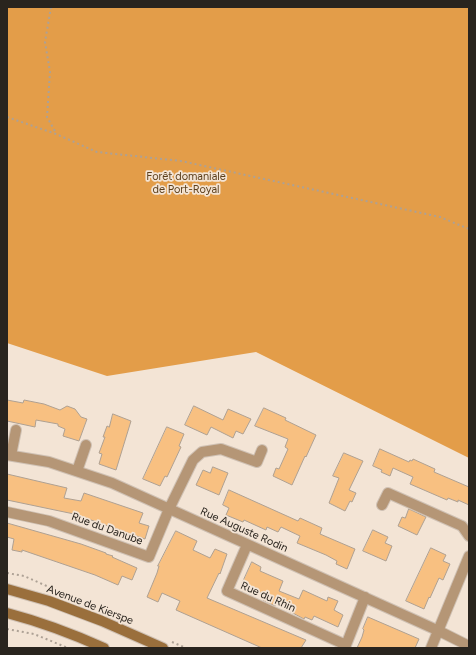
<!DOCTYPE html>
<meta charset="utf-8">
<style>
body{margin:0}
#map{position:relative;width:476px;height:655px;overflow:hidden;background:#f3e4d5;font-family:Figtree,sans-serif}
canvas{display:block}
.frame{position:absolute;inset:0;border:8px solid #29241e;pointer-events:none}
</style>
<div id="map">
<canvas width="476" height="655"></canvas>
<div class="frame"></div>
</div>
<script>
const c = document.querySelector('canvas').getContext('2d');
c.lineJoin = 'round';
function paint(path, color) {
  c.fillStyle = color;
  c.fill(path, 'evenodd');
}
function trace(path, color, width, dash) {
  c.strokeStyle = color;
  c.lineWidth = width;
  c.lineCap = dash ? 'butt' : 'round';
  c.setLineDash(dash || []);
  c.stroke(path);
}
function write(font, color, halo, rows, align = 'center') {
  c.font = font + ' Figtree,sans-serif';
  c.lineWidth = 3.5;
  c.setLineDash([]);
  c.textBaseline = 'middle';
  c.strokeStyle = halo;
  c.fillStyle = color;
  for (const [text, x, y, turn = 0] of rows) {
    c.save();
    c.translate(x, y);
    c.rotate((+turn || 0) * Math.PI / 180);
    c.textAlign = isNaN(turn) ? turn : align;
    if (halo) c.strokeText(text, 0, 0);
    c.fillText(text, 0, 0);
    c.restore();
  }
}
paint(new Path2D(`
 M 7,7 L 469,7 L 469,458 L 256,352 L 107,376 L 7,343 Z`), '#e39d49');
const building = new Path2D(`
 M 7,400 L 23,403 L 24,400 L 44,404 L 60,410 L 67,406 L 75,409 L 81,417 L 87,419 L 79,441 L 63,436 L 65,429 L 58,426 L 58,424 L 36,420 L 35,427 L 7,421 Z
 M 194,406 L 223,420 L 228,409 L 251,419 L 243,434 L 236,431 L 233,438 L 211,427 L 207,435 L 185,425 Z
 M 264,408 L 286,418 L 285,420 L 316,435 L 306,457 L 305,456 L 292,485 L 273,476 L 276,468 L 279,469 L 288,449 L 285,447 L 288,439 L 255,426 Z
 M 113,414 L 131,421 L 116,470 L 99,464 L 102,454 L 99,453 L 105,437 L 103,437 L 107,426 L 109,427 Z
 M 167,427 L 184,434 L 179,446 L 181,447 L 167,477 L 165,476 L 160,486 L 143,479 Z
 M 380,449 L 409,462 L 410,460 L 412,461 L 413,459 L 435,469 L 434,472 L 469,487 L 469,505 L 458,500 L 458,502 L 448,498 L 447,500 L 410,484 L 413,477 L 393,468 L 390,476 L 381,472 L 382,470 L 373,466 Z
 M 344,453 L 363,461 L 349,490 L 356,493 L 352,502 L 350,501 L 345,511 L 329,503 L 339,478 L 333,476 Z
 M 213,467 L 228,473 L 219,495 L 196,485 L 203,470 L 210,473 Z
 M 7,474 L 67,488 L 64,498 L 81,501 L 84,493 L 143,513 L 139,523 L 149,526 L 145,539 L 74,514 L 7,500 Z
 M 229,490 L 298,521 L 300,518 L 322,528 L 320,534 L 355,549 L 347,569 L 336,564 L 337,561 L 326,555 L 297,543 L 300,536 L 281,527 L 278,532 L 267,527 L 266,530 L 244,520 L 243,522 L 226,515 L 229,508 L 223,505 Z
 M 409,509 L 426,517 L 417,535 L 398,526 L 402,517 L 405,518 Z
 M 7,523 L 81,544 L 106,553 L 106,554 L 113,556 L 112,557 L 137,568 L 132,580 L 122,576 L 118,585 L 95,575 L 22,550 L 22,552 L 12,550 L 14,539 L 7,537 Z
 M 373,530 L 388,537 L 385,543 L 392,546 L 386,561 L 363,551 Z
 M 176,531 L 197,541 L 193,550 L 210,558 L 215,549 L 227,554 L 220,574 L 219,573 L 207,598 L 306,640 L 301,648 L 262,648 L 176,610 L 180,601 L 162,593 L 158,602 L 147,597 L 157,573 L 159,566 L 158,566 Z
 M 431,548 L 446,555 L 443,561 L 450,564 L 443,580 L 439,578 L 430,598 L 429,597 L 424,609 L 406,601 Z
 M 252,562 L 261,567 L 260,571 L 283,581 L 279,591 L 299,599 L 303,590 L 327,601 L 328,597 L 338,601 L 334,610 L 343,615 L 338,627 L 314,616 L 312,620 L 305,617 L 304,619 L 276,604 L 275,606 L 263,600 L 266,595 L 242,584 Z
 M 368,617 L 419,639 L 415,648 L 357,648 L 362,637 L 364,630 L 363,629 Z`);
paint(building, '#f8c081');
trace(building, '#aea092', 1);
const street = new Path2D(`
 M 7,455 L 49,462 L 112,483 L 439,631 L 465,644
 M 11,455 L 16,430
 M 77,471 L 86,445
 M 382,505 L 388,493 L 462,526 L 469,536
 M 7,512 L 49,521 L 149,557 L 169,509 L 193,460 L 202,452 L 221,449 L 257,462 L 262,450
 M 247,545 L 227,591 L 346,645 L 365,597
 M 431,648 L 469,556`);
const secondary = new Path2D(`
 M 7,589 L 49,601 L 102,621 L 163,648
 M 7,613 C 41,622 73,634 104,648`);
trace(street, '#cfc1b4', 12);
trace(secondary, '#cfc1b4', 12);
trace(new Path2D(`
 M 51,7 L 45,42 L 50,72 L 47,117 L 56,133
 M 7,117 L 56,134 L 97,152 L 181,161 L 440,217 L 469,229
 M 7,573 L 24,576 L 67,595
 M 7,629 L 34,634 L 68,648
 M 172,642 L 186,648`), '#ada195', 2, [2, 3]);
trace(street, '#b59676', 10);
trace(secondary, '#9a6f3c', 10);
write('11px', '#5c3f1c', '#f3e4d5', [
 ["Forêt domaniale",186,177],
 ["de Port-Royal",186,190]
]);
write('11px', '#29241e', '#f3e4d5', [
 ["Rue du Danube",107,529,20],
 ["Rue Auguste Rodin",244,530,24],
 ["Rue du Rhin",268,597,24],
 ["Avenue de Kierspe",90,605,21]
]);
</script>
